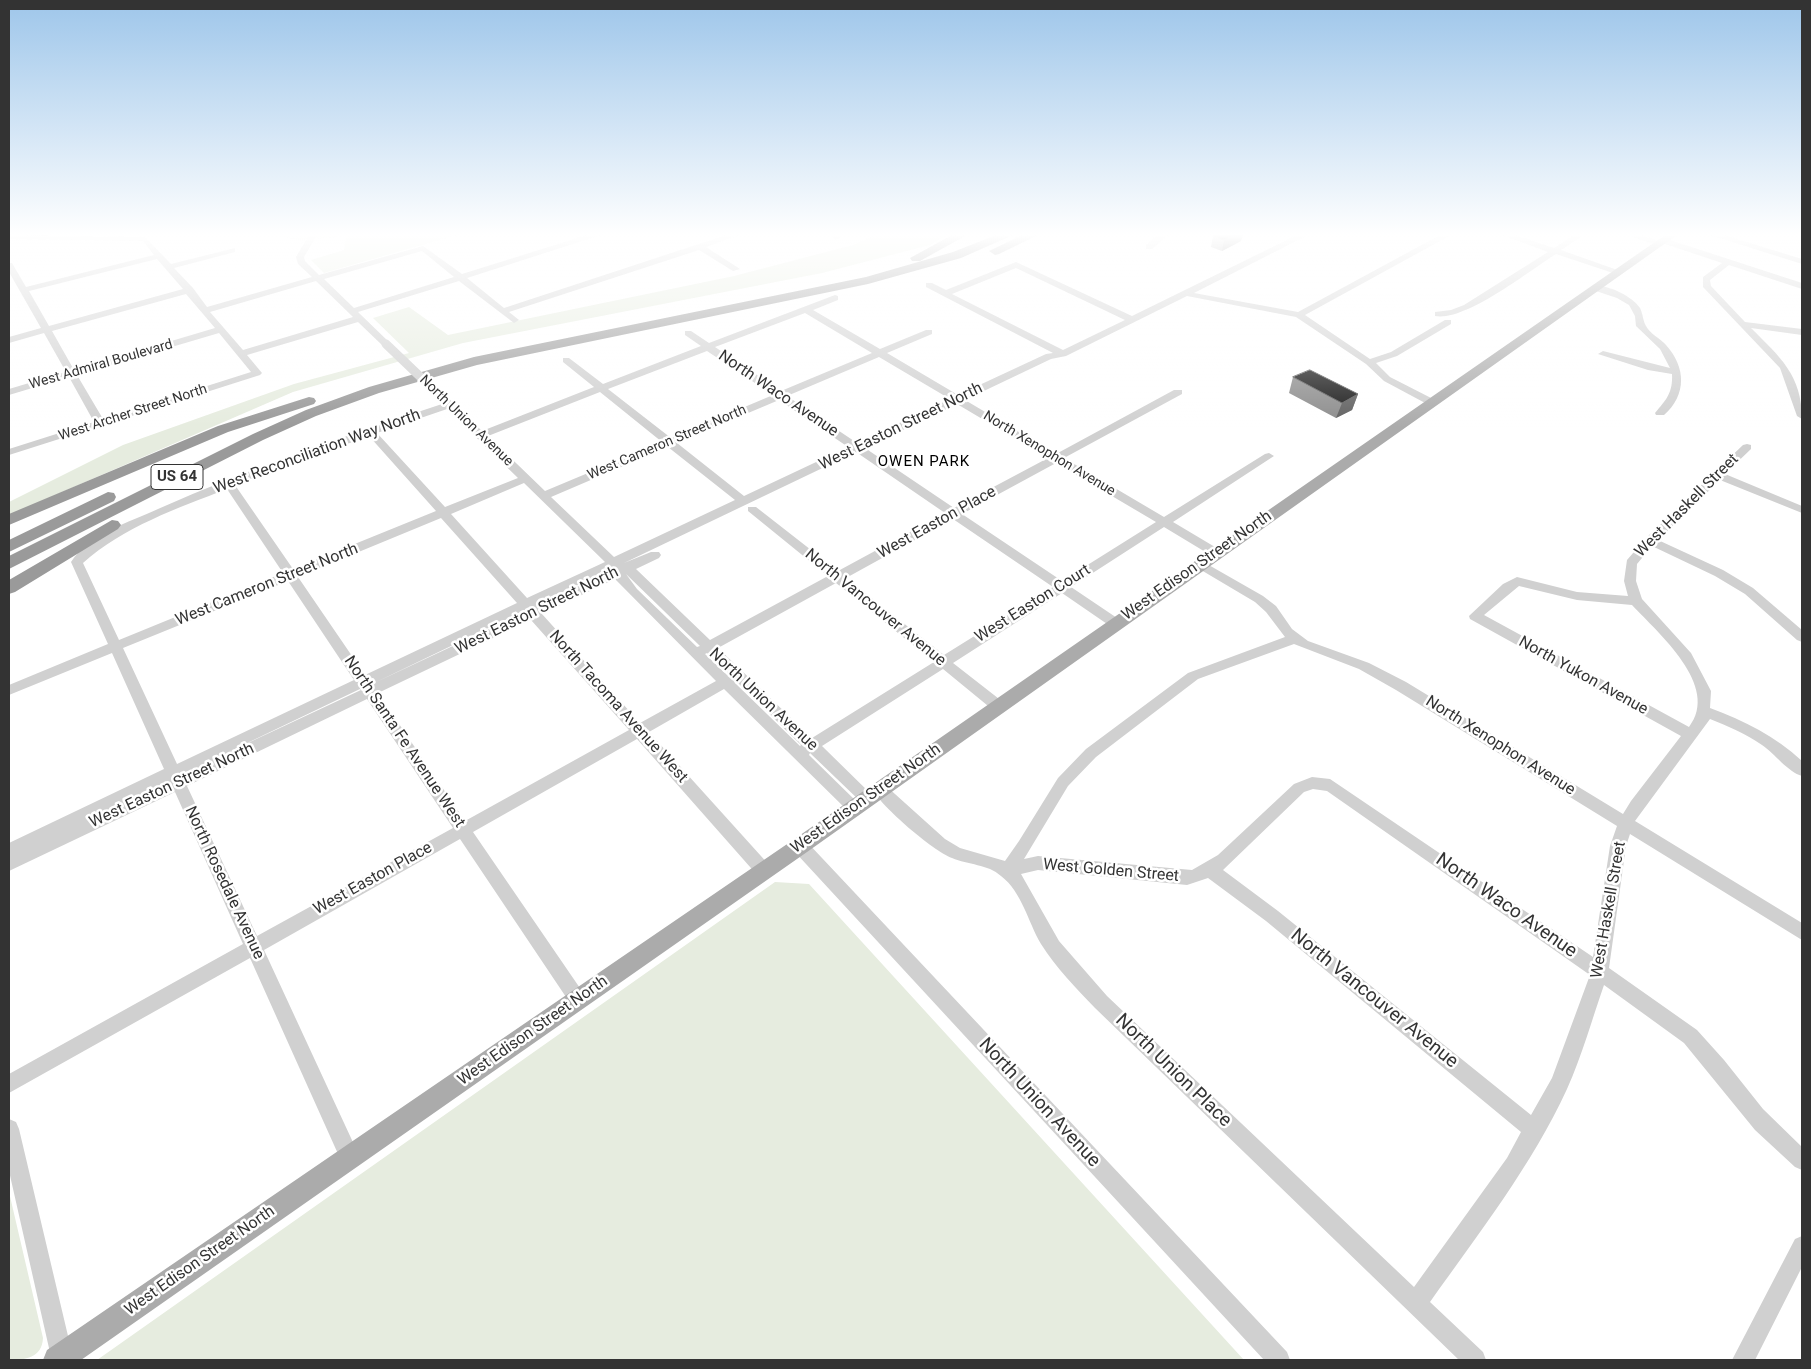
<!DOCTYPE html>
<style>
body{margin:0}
#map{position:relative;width:1811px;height:1369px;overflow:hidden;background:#fff;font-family:Roboto,sans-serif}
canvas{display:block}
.frame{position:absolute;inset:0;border:10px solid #333;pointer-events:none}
</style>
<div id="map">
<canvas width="1811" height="1369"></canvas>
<div class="frame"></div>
</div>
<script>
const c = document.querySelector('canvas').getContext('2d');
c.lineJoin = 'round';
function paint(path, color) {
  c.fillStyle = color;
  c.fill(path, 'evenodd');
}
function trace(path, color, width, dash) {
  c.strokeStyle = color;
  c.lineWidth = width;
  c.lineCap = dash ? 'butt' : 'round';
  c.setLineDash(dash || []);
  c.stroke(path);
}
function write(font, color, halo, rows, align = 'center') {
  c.font = font + ' Roboto,sans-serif';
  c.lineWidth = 5;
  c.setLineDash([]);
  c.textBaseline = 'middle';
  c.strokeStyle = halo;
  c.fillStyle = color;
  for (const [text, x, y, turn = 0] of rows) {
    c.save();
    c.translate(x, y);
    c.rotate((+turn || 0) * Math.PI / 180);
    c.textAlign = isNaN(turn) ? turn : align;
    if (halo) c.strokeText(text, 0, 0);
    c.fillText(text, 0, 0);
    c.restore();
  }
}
paint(new Path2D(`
 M 276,235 L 457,235 L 324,273 L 311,260 L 344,250 L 346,236 L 298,240 Z
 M 875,235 L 947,235 L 930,245 L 822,273 L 463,343 L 293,392 L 9,515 L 9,502 L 123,445 L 294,384 L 409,353 L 373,318 L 409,307 L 448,335 L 734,276 L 853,245 Z
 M 775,882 L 809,884 L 1244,1360 L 97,1360 Z
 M 9,1192 L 43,1338 C 42,1358 25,1360 9,1360 Z`), '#e6ecdf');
paint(new Path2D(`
 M 9,235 L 145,237 L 171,264 L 235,248 L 235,252 L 174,268 L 193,288 L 207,307 L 312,277 L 298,264 L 296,257 L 309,235 L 317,235 L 304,257 L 305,261 L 319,275 L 423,246 L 462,274 L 587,235 L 601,235 L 467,278 L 504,308 L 726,235 L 739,235 L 706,247 L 740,269 L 733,271 L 699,250 L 509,312 L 519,320 L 514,323 L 459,281 L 358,312 L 389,342 L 389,346 L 383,346 L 358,322 L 247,355 L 262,373 L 260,375 L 9,455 L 9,449 L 94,422 L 69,377 L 9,395 L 9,389 L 66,372 L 44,333 L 9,343 L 9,337 L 41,328 L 9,272 L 9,263 L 12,263 L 26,287 L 154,255 L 143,241 L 9,239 ZM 422,251 L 454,277 L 354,308 L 324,279 ZM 157,259 L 183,289 L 49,326 L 29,291 ZM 316,281 L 353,317 L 243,350 L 210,312 ZM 186,294 L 215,328 L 74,370 L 52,331 ZM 219,333 L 251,372 L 103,419 L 77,375 Z
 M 828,235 L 838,235 L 840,238 L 836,240 Z
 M 1157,235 L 1168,235 L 1152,249 L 1146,249 L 1146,245 Z
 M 1297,235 L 1308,235 L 1194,293 L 1298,312 L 1440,235 L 1451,235 L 1305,315 L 1370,359 L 1391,352 L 1445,320 L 1451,320 L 1451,324 L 1397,356 L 1376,363 L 1390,377 L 1435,400 L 1435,404 L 1427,404 L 1384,381 L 1366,364 L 1296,317 L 1187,296 L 1066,356 L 1051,359 L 965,400 L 1056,454 L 1174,390 L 1182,390 L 1182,394 L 1064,458 L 1164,517 L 1265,454 L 1269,453 L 1274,456 L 1173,522 L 1220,550 L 1222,553 L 1220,556 L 1212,556 L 1164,527 L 1071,587 L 1120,620 L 1121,623 L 1120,626 L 1110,626 L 1062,593 L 953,663 L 1003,702 L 1005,706 L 1003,710 L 993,710 L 943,669 L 822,746 L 872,795 L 875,799 L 872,803 L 867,805 L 862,803 L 810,753 L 809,755 L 859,804 L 862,808 L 859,812 L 854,814 L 849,812 L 724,689 L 649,732 L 770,866 L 772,871 L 770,876 L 764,878 L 758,876 L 637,739 L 473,832 L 584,994 L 587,1000 L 584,1006 L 578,1008 L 572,1006 L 460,839 L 264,950 L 357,1151 L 360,1158 L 357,1165 L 350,1168 L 343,1165 L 250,958 L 9,1093 L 9,1074 L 243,944 L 175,792 L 9,871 L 9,843 L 164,769 L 112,653 L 9,695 L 9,685 L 108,644 L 71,562 C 89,535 129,522 158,509 C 250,468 346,436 442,404 L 428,390 L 428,386 L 436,386 L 482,431 L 594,387 L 563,362 L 563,358 L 569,358 L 603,384 L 701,346 L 685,335 L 685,331 L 691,331 L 709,343 L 835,295 L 838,296 L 838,300 L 813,310 L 880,349 L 926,330 L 932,330 L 932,334 L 887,353 L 958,395 L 1046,354 L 1053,353 L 926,287 L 926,283 L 932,283 L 946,290 L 1016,262 L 1132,316 ZM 1016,268 L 1125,320 L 1063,350 L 952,294 ZM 805,313 L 872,353 L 781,391 L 715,347 ZM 707,351 L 773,395 L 671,438 L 608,389 ZM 879,357 L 950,399 L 857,443 L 787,396 ZM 600,392 L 662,442 L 545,491 L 488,436 ZM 779,400 L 848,447 L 744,496 L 677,443 ZM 957,404 L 1048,458 L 954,508 L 865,448 ZM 447,409 L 518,478 L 445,507 L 377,433 ZM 369,436 L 436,511 L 293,569 L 235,485 ZM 668,447 L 735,500 L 614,557 L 551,497 ZM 856,452 L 945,513 L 838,571 L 756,507 L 748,507 L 748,511 L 828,576 L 710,640 L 636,569 L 659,558 L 661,555 L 659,552 L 651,552 L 624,563 ZM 1056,463 L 1156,522 L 1062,581 L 962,514 ZM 524,483 L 605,562 L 527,598 L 451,514 ZM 227,489 L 283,573 L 119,640 L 83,563 C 123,527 178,508 227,489 ZM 441,518 L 517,603 L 365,675 L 298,577 ZM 953,519 L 1053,587 L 944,655 L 846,578 ZM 609,570 L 610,572 L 534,606 ZM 626,574 L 700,646 L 697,647 L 637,589 ZM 615,579 L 716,681 L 640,723 L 542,614 ZM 288,581 L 354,680 L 177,764 L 123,648 ZM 836,583 L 934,662 L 812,738 L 718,648 ZM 524,611 L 525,612 L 372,684 ZM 531,620 L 629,730 L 465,821 L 378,693 ZM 707,653 L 729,674 L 727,675 L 705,654 ZM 737,682 L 801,745 L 800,746 L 735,683 ZM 360,689 L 361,690 L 220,756 ZM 367,699 L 453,828 L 257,936 L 187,786 Z
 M 1502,235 L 1515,235 L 1554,248 L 1574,235 L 1584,235 L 1561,250 L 1623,272 L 1616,274 L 1556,254 C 1529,271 1465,322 1435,316 L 1435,312 L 1451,310 L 1464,305 L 1548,252 Z
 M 1627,235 L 1641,235 L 1661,242 L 1661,239 L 1667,239 L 1802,283 L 1802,289 L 1729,265 L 1710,280 L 1711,286 L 1745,322 L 1802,329 L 1802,335 L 1751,328 C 1780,357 1802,375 1802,419 L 1797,416 L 1780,368 L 1703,287 L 1703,277 L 1722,263 L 1662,243 L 1659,246 Z
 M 1710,235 L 1724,235 L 1802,259 L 1802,264 Z
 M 1593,286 C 1607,284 1632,296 1640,308 C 1643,314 1643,321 1646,326 C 1650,334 1660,338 1666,345 C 1686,367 1687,395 1664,415 L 1656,415 L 1655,413 C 1666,400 1673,393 1672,374 L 1648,370 L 1598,354 L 1603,351 L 1670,368 L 1660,349 L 1636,326 L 1635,316 L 1629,305 L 1617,298 L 1593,290 Z
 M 1747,444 L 1751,445 L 1751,449 L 1725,474 L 1802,506 L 1802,513 L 1720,480 L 1658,540 L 1723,570 L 1753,588 L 1802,630 L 1802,642 L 1797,640 L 1745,594 L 1715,576 L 1652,546 L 1637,564 L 1636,581 L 1642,599 L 1691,653 L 1711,691 L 1710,708 C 1745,721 1775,736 1802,761 L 1802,776 C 1788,772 1775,754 1762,745 C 1746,734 1728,726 1710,719 L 1635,821 L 1802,923 L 1802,940 L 1630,834 L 1626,846 L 1609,968 L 1697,1030 L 1724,1060 L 1763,1109 L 1802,1147 L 1802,1170 L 1795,1167 L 1755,1130 L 1684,1043 L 1604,985 C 1592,1019 1582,1056 1567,1089 C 1532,1165 1479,1233 1430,1302 L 1483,1352 L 1486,1360 L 1459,1360 L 1095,1008 C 1076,988 1056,968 1041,944 C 1028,922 1022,892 1001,876 C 988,864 968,865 952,858 C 933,851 882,807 872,789 L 875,785 L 880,783 L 885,785 L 945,839 L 960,848 L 1005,861 L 1019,841 L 1058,778 L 1086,749 L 1188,673 L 1285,637 L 1266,612 L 1255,602 L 1196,567 L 1194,564 L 1200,560 L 1263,596 L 1276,606 L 1292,629 L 1308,641 L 1369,663 L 1406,682 L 1623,814 L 1631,801 L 1681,736 L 1470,619 L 1469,616 L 1503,584 L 1517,577 L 1577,592 L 1628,596 L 1624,581 L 1627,560 L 1646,538 L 1743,445 ZM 1519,586 L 1577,600 L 1632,605 C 1658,633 1721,686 1689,727 L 1484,615 ZM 1294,644 L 1359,669 L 1396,690 L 1617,826 L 1610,846 L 1593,957 L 1330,779 L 1312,777 L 1294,784 L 1218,855 L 1192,870 L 1038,856 L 1024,859 L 1068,786 L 1096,757 L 1198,679 ZM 1313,789 L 1327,791 L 1590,975 L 1552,1078 L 1531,1115 L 1278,911 L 1223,870 L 1304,792 ZM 1038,870 L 1187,885 L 1208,878 L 1266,921 L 1521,1132 L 1507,1158 L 1414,1287 L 1107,996 L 1059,941 L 1021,874 Z
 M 800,839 L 806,841 L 1287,1352 L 1290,1360 L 1264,1360 L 794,851 L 792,846 L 794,841 Z
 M 9,1119 L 16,1122 L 19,1129 L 73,1357 L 72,1360 L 52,1360 L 51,1357 L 9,1171 Z
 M 1802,1236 L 1802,1267 L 1755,1360 L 1732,1360 L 1795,1239 Z`), '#d0d0d0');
paint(new Path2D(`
 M 1665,235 L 1677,235 L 807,852 L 81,1360 L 43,1360 L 47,1350 L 793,840 Z`), '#ababab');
paint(new Path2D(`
 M 952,235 L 967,235 L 920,261 L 912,261 L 910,258 Z
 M 996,235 L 1013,235 L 961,258 L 868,284 L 477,365 L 379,393 L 316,416 L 263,440 L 9,569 L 9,556 L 253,434 L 306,410 L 369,387 L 474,357 L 866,277 L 953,252 Z
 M 1022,235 L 1038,235 L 999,254 L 995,255 L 989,251 Z
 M 309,397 L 314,398 L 316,401 L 314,404 L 228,432 L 9,525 L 9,514 L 218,426 Z
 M 108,492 L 114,493 L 116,497 L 114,501 L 9,552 L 9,540 Z
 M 112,520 L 118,521 L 121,525 L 118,529 L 15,592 L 9,594 L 9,580 Z`), '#9a9a9a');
trace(new Path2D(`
 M 386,344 L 432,388`), '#d0d0d0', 9);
paint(new Path2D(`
 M 1214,235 L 1243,235 L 1241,241 L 1222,251 L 1211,247 L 1213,236 Z
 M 1293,377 L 1358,394 L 1352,410 L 1336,418 L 1289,393 Z`), '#8c8c8c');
paint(new Path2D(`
 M 1234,235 L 1243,235 L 1241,241 L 1222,251 L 1224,240 Z
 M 1358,394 L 1352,410 L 1336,418 L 1342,403 Z`), '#5f5f5f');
const building = new Path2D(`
 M 1214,235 L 1234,235 L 1224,240 L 1213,236 Z
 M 1310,370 L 1358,394 L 1342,403 L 1293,377 Z`);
paint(building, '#1a1a1a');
trace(building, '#5f5f5f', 1);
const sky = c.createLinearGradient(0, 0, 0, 427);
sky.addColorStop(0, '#9ec6ea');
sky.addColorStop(0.55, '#fff');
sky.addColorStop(1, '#ffffff00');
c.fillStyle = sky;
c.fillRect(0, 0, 1811, 427);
write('14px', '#333', '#fff', [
 ["West Admiral Boulevard",101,365,-16],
 ["West Archer Street North",133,413,-18],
 ["North Union Avenue",466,421,44],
 ["West Cameron Street North",667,443,-23],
 ["North Xenophon Avenue",1049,454,31]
]);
c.letterSpacing = '1px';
write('15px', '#000', '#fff', [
 ["OWEN PARK",924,462]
]);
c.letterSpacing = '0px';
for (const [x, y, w] of [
 [177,477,52]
]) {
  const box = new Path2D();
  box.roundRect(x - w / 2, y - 12.5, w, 25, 4);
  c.fillStyle = '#fff';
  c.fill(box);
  trace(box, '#333', 1);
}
write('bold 15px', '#333', null, [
 ["US 64",177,477]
]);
write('16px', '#333', '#fff', [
 ["North Waco Avenue",778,394,34],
 ["West Easton Street North",901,427,-26],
 ["West Reconciliation Way North",317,452,-20],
 ["West Haskell Street",1687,506,-45],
 ["West Easton Place",937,523,-29],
 ["West Edison Street North",1197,566,-35],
 ["West Cameron Street North",267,585,-22],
 ["West Easton Court",1033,604,-32],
 ["North Vancouver Avenue",875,608,39],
 ["West Easton Street North",537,611,-26],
 ["North Yukon Avenue",1583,676,29],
 ["North Union Avenue",763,700,43],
 ["North Tacoma Avenue West",618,707,48],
 ["North Santa Fe Avenue West",404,742,56],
 ["North Xenophon Avenue",1500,746,32],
 ["West Easton Street North",172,786,-25],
 ["West Edison Street North",866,799,-35],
 ["West Golden Street",1111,871,5],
 ["West Easton Place",373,879,-29],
 ["North Rosedale Avenue",224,883,65],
 ["West Haskell Street",1609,910,-80],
 ["West Edison Street North",533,1031,-35],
 ["West Edison Street North",200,1261,-35]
]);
write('19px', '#333', '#fff', [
 ["North Waco Avenue",1506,906,35],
 ["North Vancouver Avenue",1374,999,39],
 ["North Union Place",1173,1071,44],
 ["North Union Avenue",1039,1103,47]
]);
</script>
